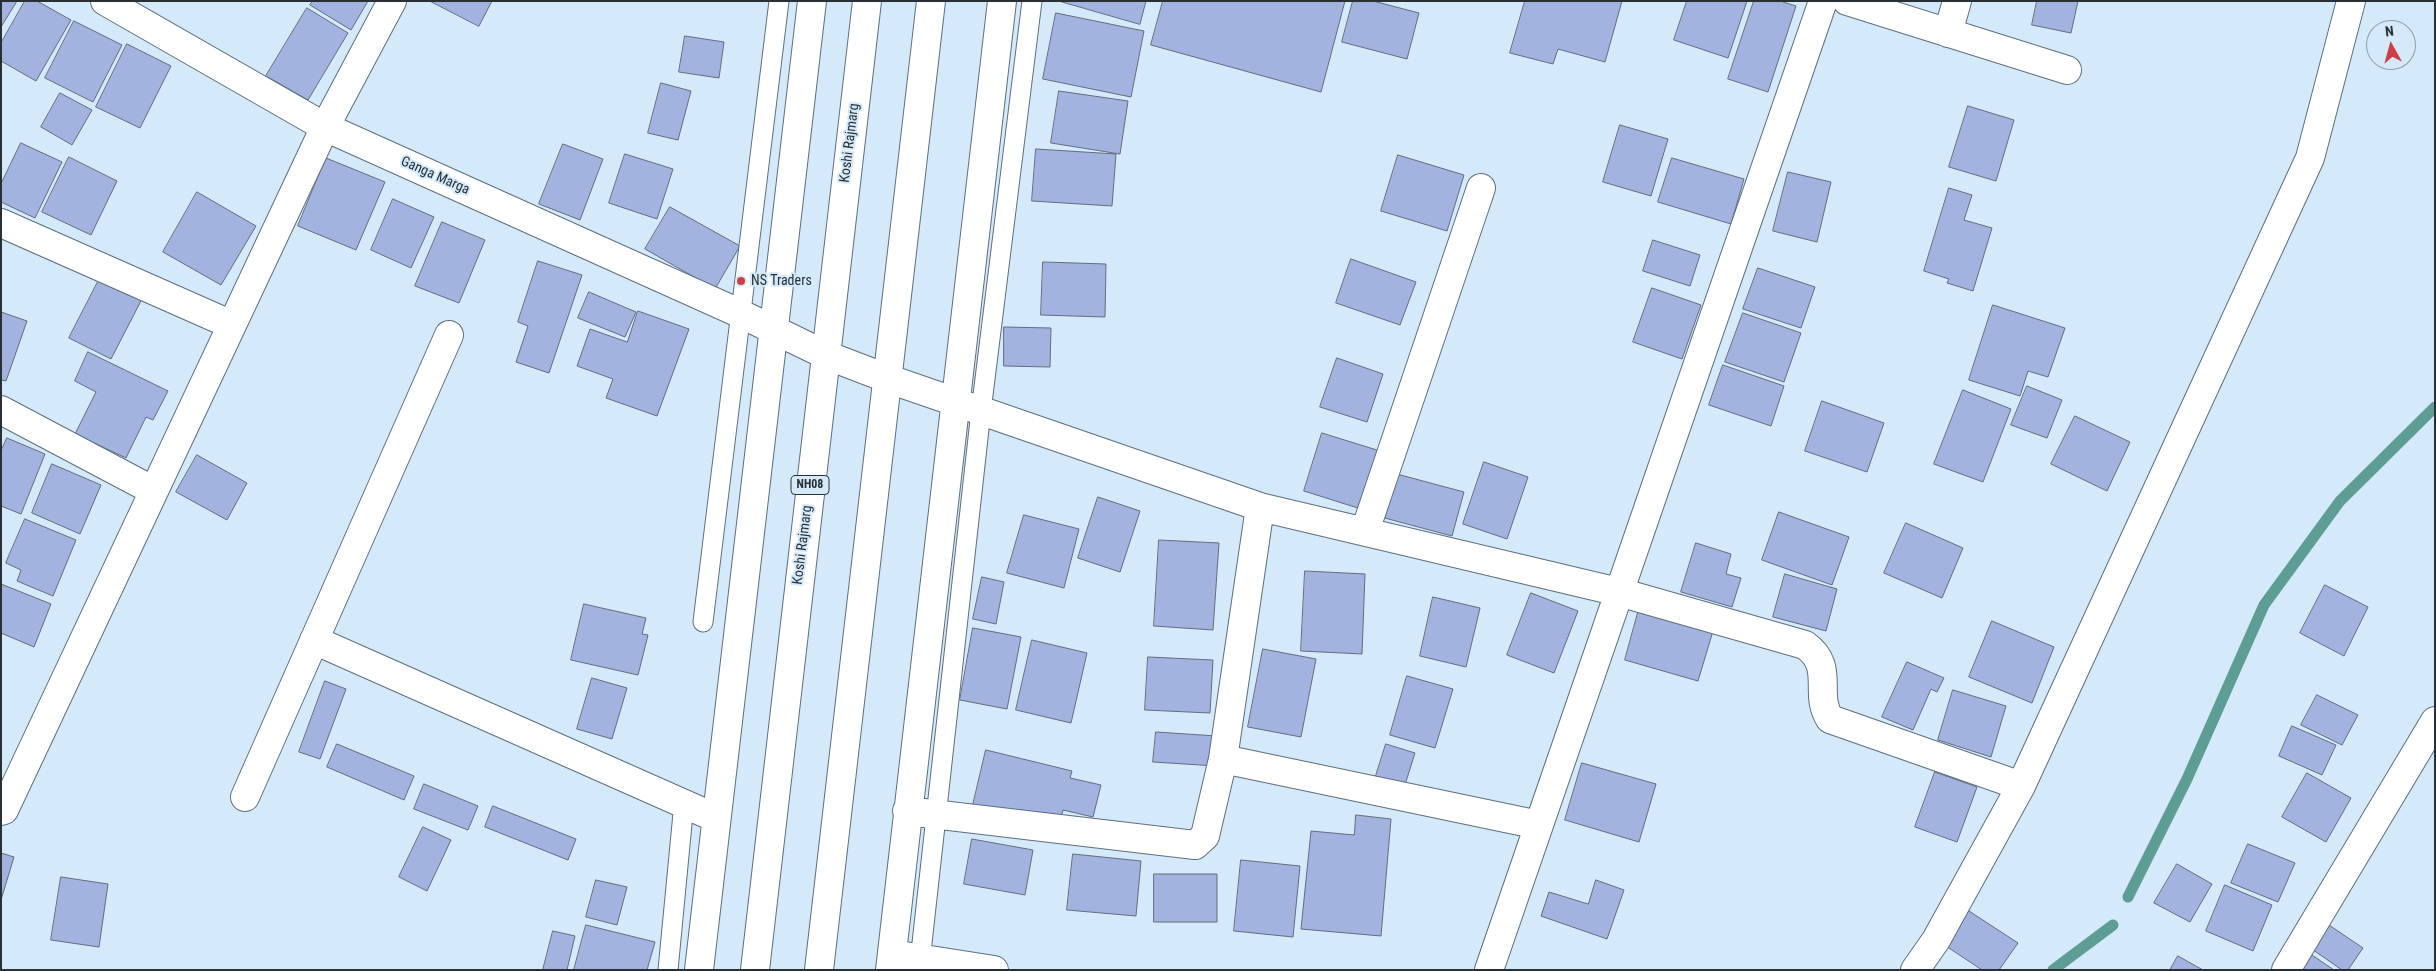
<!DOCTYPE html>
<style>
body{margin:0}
#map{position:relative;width:2436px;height:971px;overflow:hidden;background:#d4e9f9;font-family:"Roboto Condensed",sans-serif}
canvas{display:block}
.frame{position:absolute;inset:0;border:2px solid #283036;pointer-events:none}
.north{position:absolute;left:2366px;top:20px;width:50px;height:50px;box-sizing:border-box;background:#d4e9f9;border:1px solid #8f9fab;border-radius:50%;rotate:353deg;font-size:14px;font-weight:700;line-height:20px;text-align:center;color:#283036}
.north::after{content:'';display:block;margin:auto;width:18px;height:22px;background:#ce3e45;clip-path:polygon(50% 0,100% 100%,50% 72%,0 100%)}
</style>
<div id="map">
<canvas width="2436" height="971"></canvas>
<div class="frame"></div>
<div class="north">N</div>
</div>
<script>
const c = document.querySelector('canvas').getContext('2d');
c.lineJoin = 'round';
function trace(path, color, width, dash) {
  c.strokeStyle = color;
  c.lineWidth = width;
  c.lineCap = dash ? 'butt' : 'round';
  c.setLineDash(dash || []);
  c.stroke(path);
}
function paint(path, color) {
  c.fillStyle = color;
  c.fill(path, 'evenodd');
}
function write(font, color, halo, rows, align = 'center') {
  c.font = font + ' "Roboto Condensed",sans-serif';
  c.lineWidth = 4;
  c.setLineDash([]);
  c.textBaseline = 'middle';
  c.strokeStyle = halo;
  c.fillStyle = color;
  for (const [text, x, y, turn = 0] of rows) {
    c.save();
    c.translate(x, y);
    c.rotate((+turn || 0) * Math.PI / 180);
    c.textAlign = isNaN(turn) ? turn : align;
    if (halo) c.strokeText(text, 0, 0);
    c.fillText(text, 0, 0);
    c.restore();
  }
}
trace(new Path2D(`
 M 2128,897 L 2187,779 L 2264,605 L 2340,501 L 2435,407
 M 2053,970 L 2113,925`), '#5d9d94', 11);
const building = new Path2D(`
 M 1,1 L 17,1 L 1,27 Z
 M 25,1 L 37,1 L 71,20 L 36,81 L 1,61 L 1,43 Z
 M 313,1 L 368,1 L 351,30 L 310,5 Z
 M 430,1 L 492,1 L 479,26 Z
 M 1059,1 L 1146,1 L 1140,24 Z
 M 1163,1 L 1345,1 L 1321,92 L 1151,45 Z
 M 1353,1 L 1373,1 L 1419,13 L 1407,59 L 1342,42 Z
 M 1525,1 L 1622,1 L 1605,62 L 1558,49 L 1553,64 L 1510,53 Z
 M 1687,1 L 1747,1 L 1728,58 L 1674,40 Z
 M 1754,1 L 1780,1 L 1796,6 L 1768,92 L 1728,79 Z
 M 2037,1 L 2078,1 L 2071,33 L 2032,25 Z
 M 307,8 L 348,33 L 308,100 L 266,76 Z
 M 1056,13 L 1144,31 L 1131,97 L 1043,79 Z
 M 74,21 L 122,45 L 93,102 L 45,78 Z
 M 685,36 L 724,42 L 719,78 L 679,72 Z
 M 127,44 L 171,66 L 140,128 L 96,107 Z
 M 661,83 L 691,91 L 678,140 L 648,133 Z
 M 1059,91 L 1128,101 L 1120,154 L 1051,143 Z
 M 60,93 L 92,110 L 72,145 L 41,127 Z
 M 1968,106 L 2014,120 L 1996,181 L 1949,167 Z
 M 1620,125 L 1668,139 L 1651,196 L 1603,182 Z
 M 21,143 L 62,162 L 35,218 L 1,202 L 1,184 Z
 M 563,144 L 603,159 L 580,220 L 539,204 Z
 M 1036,149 L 1116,154 L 1112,206 L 1032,201 Z
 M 625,154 L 673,169 L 657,219 L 609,203 Z
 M 1398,155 L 1464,175 L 1447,231 L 1381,211 Z
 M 69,157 L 117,181 L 91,235 L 42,212 Z
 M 326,158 L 385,182 L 356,250 L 298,226 Z
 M 1672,158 L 1744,179 L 1731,224 L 1658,202 Z
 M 1788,172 L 1831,182 L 1817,242 L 1773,231 Z
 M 1949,188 L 1972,195 L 1964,220 L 1992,228 L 1973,291 L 1947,283 L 1949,279 L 1924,271 Z
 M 197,192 L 256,226 L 221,285 L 163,252 Z
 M 393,199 L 434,217 L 411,268 L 371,250 Z
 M 670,207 L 740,246 L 715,289 L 645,249 Z
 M 442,222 L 485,240 L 459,303 L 415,286 Z
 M 1653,240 L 1700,255 L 1690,286 L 1643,271 Z
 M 1351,259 L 1416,282 L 1400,325 L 1336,303 Z
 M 538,261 L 582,275 L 549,373 L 516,362 L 528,326 L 518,322 Z
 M 1043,262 L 1106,264 L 1105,317 L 1041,315 Z
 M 1758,268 L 1815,287 L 1801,328 L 1743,309 Z
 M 101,276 L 143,297 L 111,359 L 69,338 Z
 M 1652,288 L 1701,305 L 1682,359 L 1633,342 Z
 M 589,292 L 636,312 L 625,337 L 578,318 Z
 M 1993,305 L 2065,328 L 2048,377 L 2028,371 L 2020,396 L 1969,380 Z
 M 638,311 L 689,329 L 657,416 L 606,398 L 613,379 L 577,366 L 590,329 L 627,342 Z
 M 1,312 L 27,321 L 6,381 L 1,380 Z
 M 1743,313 L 1801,333 L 1784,382 L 1725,362 Z
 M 1004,327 L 1051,328 L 1050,367 L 1004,366 Z
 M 88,352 L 168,391 L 153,420 L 146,417 L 126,458 L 75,434 L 96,392 L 75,381 Z
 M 1337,358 L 1383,374 L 1367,422 L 1320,407 Z
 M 1723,365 L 1784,386 L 1771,426 L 1709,405 Z
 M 2027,386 L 2062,400 L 2047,438 L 2011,425 Z
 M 1963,390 L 2011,409 L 1983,482 L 1934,464 Z
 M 1822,401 L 1884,423 L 1867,472 L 1805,451 Z
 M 2075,416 L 2130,442 L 2107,491 L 2051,464 Z
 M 1322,433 L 1380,451 L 1361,509 L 1304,491 Z
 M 7,438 L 45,454 L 21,514 L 1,506 L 1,451 Z
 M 197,455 L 247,483 L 227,520 L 176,492 Z
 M 1484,462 L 1528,477 L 1507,539 L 1463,524 Z
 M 52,464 L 101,485 L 80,534 L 32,513 Z
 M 1393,473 L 1464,492 L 1452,536 L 1381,517 Z
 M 1098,497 L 1140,511 L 1120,572 L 1078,558 Z
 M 1779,512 L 1849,537 L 1832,585 L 1762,560 Z
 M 1024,515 L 1079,529 L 1064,588 L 1007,573 Z
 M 25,519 L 76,540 L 53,596 L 17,581 L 21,570 L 6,563 Z
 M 1906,523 L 1963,548 L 1942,598 L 1884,573 Z
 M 1159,540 L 1219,543 L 1213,630 L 1154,626 Z
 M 1696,543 L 1731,554 L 1726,574 L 1741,578 L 1732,607 L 1681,592 Z
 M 1305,571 L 1365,574 L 1362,654 L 1301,651 Z
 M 1785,574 L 1837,589 L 1826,631 L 1773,617 Z
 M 982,577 L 1004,582 L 996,624 L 973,619 Z
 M 1,584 L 51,604 L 34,647 L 1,633 Z
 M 2325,585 L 2368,607 L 2344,656 L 2300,633 Z
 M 1531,593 L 1578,611 L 1554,673 L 1507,655 Z
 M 1433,597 L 1480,608 L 1466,667 L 1420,656 Z
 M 584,604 L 646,618 L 642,634 L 648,635 L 638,675 L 571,660 Z
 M 1639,609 L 1713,631 L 1698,681 L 1625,660 Z
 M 1992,621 L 2054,647 L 2032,703 L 1969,677 Z
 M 973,628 L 1021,637 L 1007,709 L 960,700 Z
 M 1032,640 L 1087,653 L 1071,723 L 1016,710 Z
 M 1263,649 L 1316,659 L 1301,737 L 1248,727 Z
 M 1148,657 L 1213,660 L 1210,713 L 1145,710 Z
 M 1907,662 L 1944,678 L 1937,692 L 1931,689 L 1913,730 L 1882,717 Z
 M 1407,676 L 1453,689 L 1435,748 L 1390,735 Z
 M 592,678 L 627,688 L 612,739 L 577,729 Z
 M 325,681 L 346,689 L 320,759 L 299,752 Z
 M 1953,690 L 2006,706 L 1991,757 L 1938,740 Z
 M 2317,695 L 2358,715 L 2342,745 L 2301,725 Z
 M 2292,726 L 2336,745 L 2322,775 L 2279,756 Z
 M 1156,732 L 1217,736 L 1216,766 L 1153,762 Z
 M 337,744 L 414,776 L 404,800 L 327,767 Z
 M 1386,744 L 1415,753 L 1403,791 L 1374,782 Z
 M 986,750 L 1072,771 L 1070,778 L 1101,785 L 1093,817 L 1063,810 L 1059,825 L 973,805 Z
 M 1582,763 L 1656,784 L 1639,842 L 1565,820 Z
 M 1935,772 L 1977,787 L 1957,842 L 1915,827 Z
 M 2307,773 L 2351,798 L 2326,842 L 2282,817 Z
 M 424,784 L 478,806 L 468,830 L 414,809 Z
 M 493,806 L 576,839 L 568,860 L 485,827 Z
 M 1356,815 L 1391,819 L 1381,936 L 1301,929 L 1311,831 L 1354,835 Z
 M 423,827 L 451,840 L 427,891 L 399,877 Z
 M 972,839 L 1033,850 L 1025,895 L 964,884 Z
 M 2248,844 L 2295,863 L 2278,902 L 2231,883 Z
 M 1,853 L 14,857 L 1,900 Z
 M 1073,854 L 1141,861 L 1136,916 L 1067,910 Z
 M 1241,860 L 1300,866 L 1293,937 L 1234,931 Z
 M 2177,864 L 2212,884 L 2190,922 L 2154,903 Z
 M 1154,874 L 1217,874 L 1217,922 L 1154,922 Z
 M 61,877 L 108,884 L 99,947 L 51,940 Z
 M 596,880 L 627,887 L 617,925 L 586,917 Z
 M 1596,880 L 1624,890 L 1607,939 L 1541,916 L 1549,892 L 1588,904 Z
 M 2225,885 L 2272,905 L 2253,951 L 2206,931 Z
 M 1969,911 L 2018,943 L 1999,970 L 1982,970 L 1946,946 Z
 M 2323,921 L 2363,948 L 2348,970 L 2342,970 L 2306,945 Z
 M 586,925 L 655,942 L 647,970 L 574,970 Z
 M 553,931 L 575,936 L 567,970 L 543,970 Z
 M 2303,949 L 2334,970 L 2290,970 Z
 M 2178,956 L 2203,970 L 2170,970 Z`);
paint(building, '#a2b3e0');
trace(building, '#646b7e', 1);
const lane = new Path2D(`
 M 703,622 L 779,1
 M 668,970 L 684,803
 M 919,970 L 981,411 L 1032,1`);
const street = new Path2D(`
 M 105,1 L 325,127 L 739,313 L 826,355 L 886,378 L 1260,507 L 1619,592 L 1805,645 C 1836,667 1813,693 1830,719 L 2021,786
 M 1847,1 L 2067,70
 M 1948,33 L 1957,1
 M 1,223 L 232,325
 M 1,410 L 154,491
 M 1365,531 L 1481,188
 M 314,640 L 716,818
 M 1223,759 L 1539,825
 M 245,797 L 449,335
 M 1,811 L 4,810 L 325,127 L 392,1
 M 907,811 L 1195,845 L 1205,836 L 1223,759 L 1260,507
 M 892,954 L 994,970
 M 699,970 L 812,1
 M 890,970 L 1002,1
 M 1489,970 L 1823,1
 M 1915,970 L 1936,940 L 2021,786 L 2310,158 L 2351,1
 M 2286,970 L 2435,721`);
const primary = new Path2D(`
 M 755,970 L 867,1
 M 819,970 L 931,1`);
trace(lane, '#5d6f7d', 21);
trace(street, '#5d6f7d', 30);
trace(primary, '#5d6f7d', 30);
trace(lane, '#fff', 19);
trace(street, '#fff', 28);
trace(primary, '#fff', 28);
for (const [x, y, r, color] of [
 [741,281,5,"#ce3e45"]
]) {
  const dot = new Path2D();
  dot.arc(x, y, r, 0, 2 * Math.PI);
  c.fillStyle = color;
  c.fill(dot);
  trace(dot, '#d4e9f9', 2);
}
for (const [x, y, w] of [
 [810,485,38]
]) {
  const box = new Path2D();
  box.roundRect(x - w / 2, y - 9.5, w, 19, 4);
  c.fillStyle = '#d4e9f9';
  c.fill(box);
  trace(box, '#283036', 1);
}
write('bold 12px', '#283036', null, [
 ["NH08",810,485]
]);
write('14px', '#283036', '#d4e9f9', [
 ["Koshi Rajmarg",850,143,-83],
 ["Ganga Marga",435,176,24],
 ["Koshi Rajmarg",803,545,-83]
]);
write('14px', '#283036', '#d4e9f9', [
 ["NS Traders",751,281]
], 'left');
</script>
